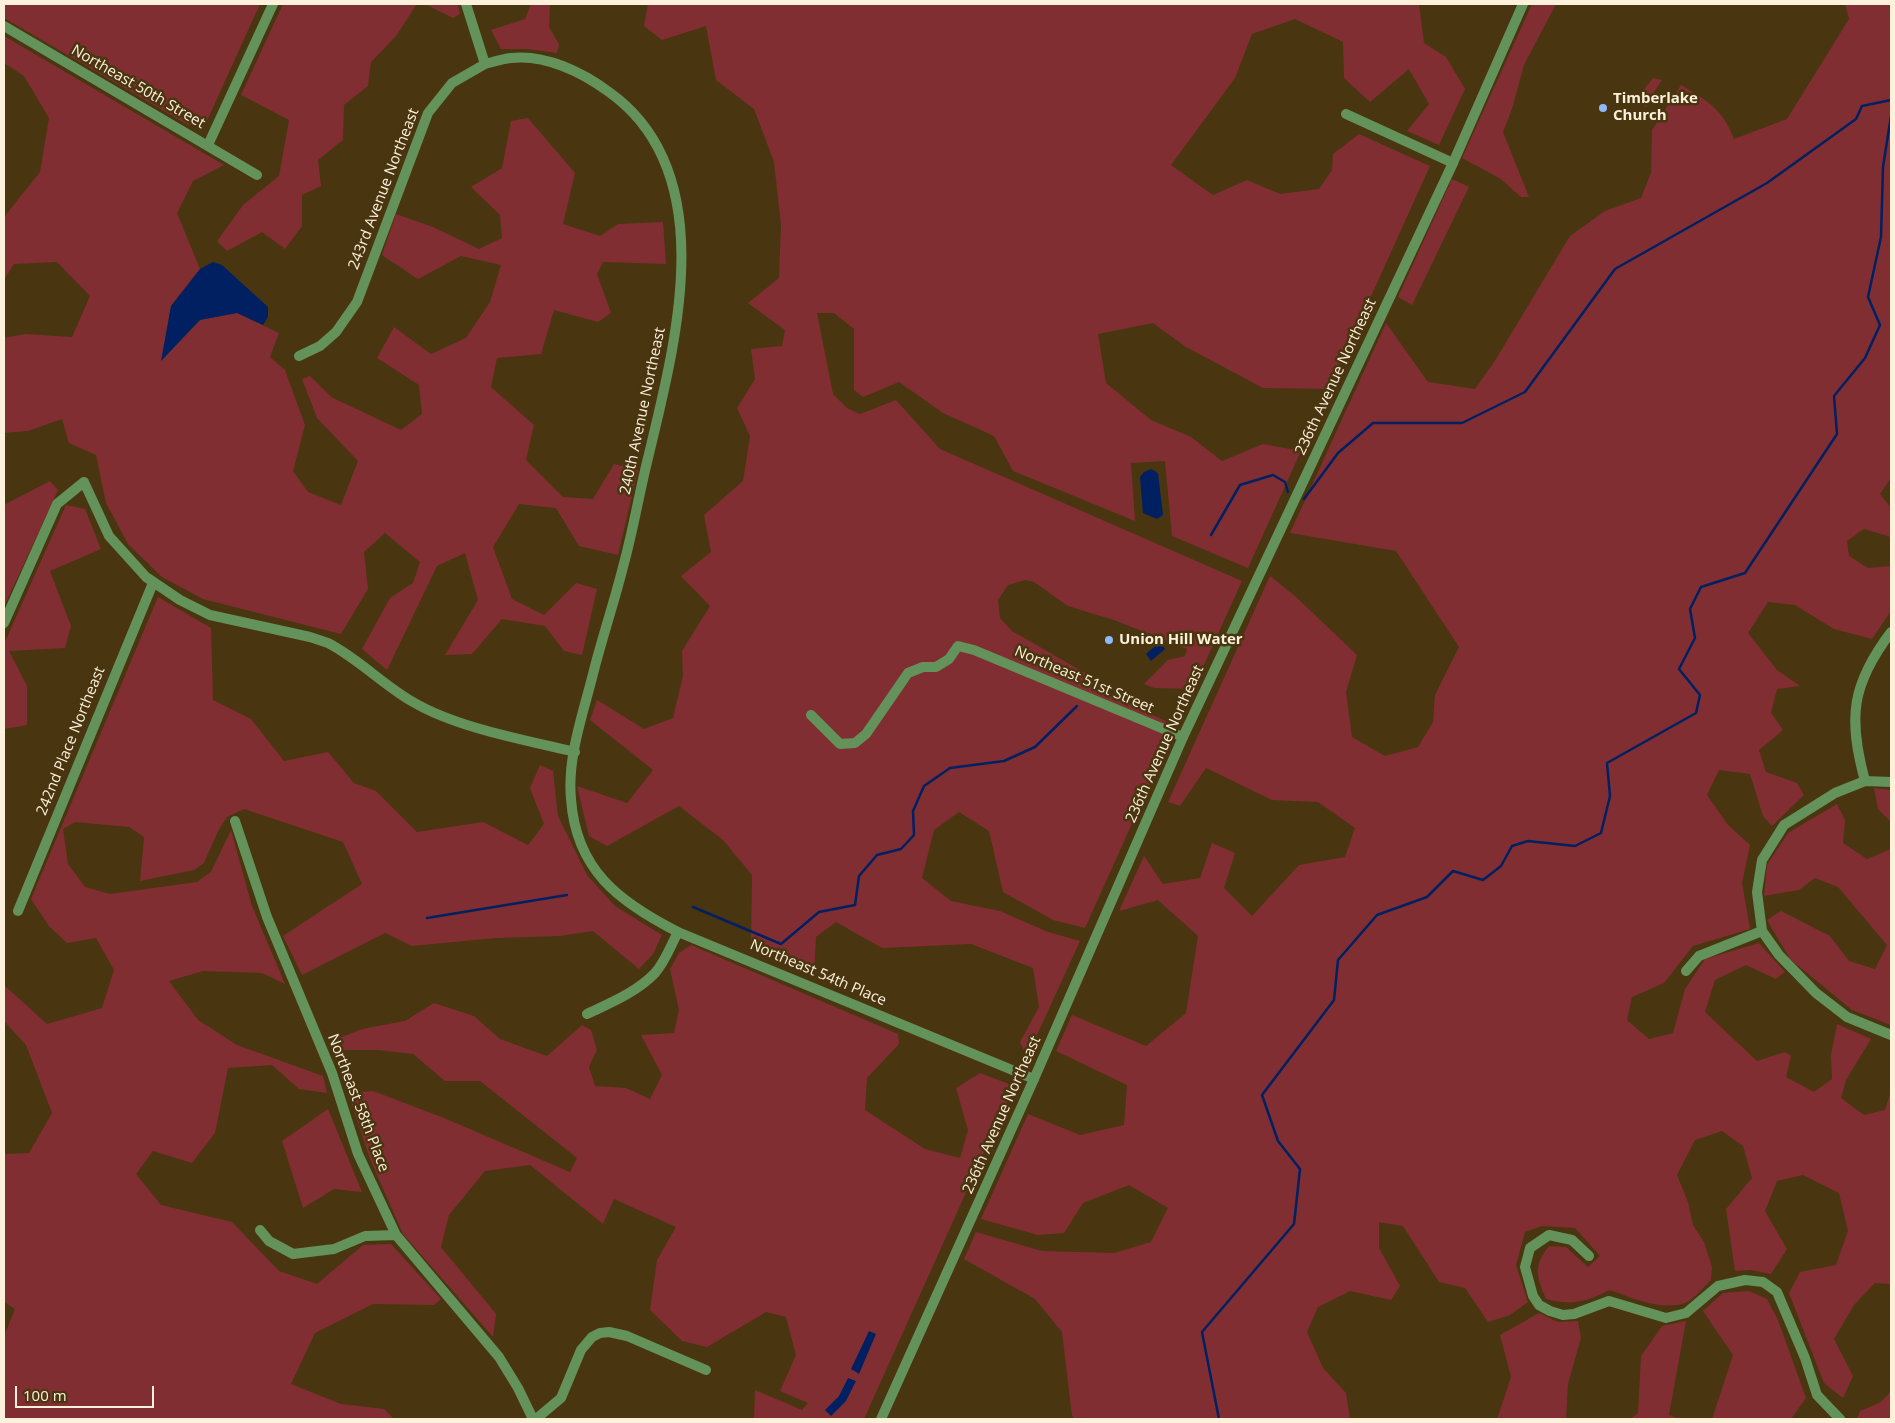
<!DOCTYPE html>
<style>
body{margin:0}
#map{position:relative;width:1895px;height:1423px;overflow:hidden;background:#49350f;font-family:"Open Sans",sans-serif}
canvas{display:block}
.frame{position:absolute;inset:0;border:5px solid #fdf1dc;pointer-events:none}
.scale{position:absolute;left:15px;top:1386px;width:139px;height:22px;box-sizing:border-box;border:2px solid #fdf1dc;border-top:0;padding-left:6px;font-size:15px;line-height:18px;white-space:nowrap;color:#fdf1dc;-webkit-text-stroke:4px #49350f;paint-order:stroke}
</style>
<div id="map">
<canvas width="1895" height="1423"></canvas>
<div class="frame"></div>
<div class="scale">100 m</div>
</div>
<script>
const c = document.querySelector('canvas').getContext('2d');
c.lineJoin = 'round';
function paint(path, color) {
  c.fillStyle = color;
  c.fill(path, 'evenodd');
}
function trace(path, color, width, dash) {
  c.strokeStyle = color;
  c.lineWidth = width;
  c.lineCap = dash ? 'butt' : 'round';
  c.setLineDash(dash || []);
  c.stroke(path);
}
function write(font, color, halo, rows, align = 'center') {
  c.font = font + ' "Open Sans",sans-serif';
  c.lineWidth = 5;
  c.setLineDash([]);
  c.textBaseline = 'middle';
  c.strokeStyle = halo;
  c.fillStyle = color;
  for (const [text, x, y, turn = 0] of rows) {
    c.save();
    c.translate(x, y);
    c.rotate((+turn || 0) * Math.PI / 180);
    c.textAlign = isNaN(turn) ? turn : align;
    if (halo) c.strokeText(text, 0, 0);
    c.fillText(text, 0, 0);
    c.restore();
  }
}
paint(new Path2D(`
 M 4,4 L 260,4 L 206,123 L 188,125 L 4,18 Z
 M 283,4 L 417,4 L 396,36 L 371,62 L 368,86 L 344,105 L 343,140 L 318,160 L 321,186 L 302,195 L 302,226 L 285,249 L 262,232 L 227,251 L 217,241 L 243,205 L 279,176 L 289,120 L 241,95 Z
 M 425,4 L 458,4 L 460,14 L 453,18 Z
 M 531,4 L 550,4 L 549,27 L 559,44 L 557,53 L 528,49 L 501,49 L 491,30 L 525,19 Z
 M 648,4 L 1419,4 L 1424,43 L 1446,57 L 1465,89 L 1439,145 L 1407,131 L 1429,104 L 1409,69 L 1370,102 L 1344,78 L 1343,42 L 1295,19 L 1252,34 L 1235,78 L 1171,165 L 1213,195 L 1247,180 L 1280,194 L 1319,189 L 1332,170 L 1333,154 L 1359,134 L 1430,166 L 1329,389 L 1263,388 L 1186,347 L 1153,323 L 1098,334 L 1106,383 L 1151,420 L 1191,437 L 1222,461 L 1263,444 L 1301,451 L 1248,568 L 1172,536 L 1165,461 L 1131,463 L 1135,521 L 1013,471 L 994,436 L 943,413 L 899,382 L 863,397 L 854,390 L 854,329 L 834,313 L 817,313 L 833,394 L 847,408 L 860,414 L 896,400 L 940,449 L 1242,581 L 1193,689 L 1154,688 L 1144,684 L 1168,660 L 1185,656 L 1187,649 L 1114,620 L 1068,606 L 1034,582 L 1025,580 L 1008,585 L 998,600 L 1000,618 L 1012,631 L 1085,673 L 1104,692 L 1176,726 L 1085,928 L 1053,920 L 1003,892 L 989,831 L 959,812 L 934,830 L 922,878 L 951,901 L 1000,911 L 1048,932 L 1080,941 L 1027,1057 L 1020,1042 L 1039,1007 L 1033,968 L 971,944 L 882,948 L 836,922 L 816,937 L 814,975 L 751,947 L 752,875 L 723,840 L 679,806 L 607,846 L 589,836 L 577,786 L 627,803 L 653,770 L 590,720 L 597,700 L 644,729 L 673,718 L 683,676 L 682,651 L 710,606 L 681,576 L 711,552 L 704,515 L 743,481 L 750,436 L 737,408 L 755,379 L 751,349 L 782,346 L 785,330 L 748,303 L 779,278 L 781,225 L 774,162 L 754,109 L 716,80 L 706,26 L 662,40 L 644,26 Z
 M 1532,4 L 1556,4 L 1524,65 L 1512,109 L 1503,132 L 1529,197 L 1521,197 L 1501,179 L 1462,158 Z
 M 1845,4 L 1891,4 L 1891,478 L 1880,494 L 1891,508 L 1891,537 L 1864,529 L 1847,541 L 1849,556 L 1868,568 L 1891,566 L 1891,611 L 1872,639 L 1834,629 L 1795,605 L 1768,602 L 1748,633 L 1777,670 L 1800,686 L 1777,689 L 1771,713 L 1783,730 L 1759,750 L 1766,772 L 1797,783 L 1804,795 L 1772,826 L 1763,816 L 1750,774 L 1719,770 L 1707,795 L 1728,825 L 1750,845 L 1742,883 L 1750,929 L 1693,946 L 1664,983 L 1632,997 L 1627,1020 L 1649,1039 L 1673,1033 L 1685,989 L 1705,959 L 1759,943 L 1785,972 L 1776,979 L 1746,965 L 1715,980 L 1705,1012 L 1757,1061 L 1785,1052 L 1791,1056 L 1786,1077 L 1814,1092 L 1832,1079 L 1831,1055 L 1837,1024 L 1871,1039 L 1846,1080 L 1841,1098 L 1864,1115 L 1885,1110 L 1891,1091 L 1891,1284 L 1875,1283 L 1854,1305 L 1834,1339 L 1853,1376 L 1843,1398 L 1824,1383 L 1789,1293 L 1800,1272 L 1836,1265 L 1848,1231 L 1839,1193 L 1803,1175 L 1777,1181 L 1765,1211 L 1787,1249 L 1771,1274 L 1751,1270 L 1735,1271 L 1726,1209 L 1752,1178 L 1743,1146 L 1722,1131 L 1695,1140 L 1677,1175 L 1688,1202 L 1693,1225 L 1704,1242 L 1712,1267 L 1711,1280 C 1704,1287 1694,1299 1685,1303 C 1660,1311 1633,1298 1610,1290 C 1585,1302 1573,1306 1546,1299 C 1537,1277 1532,1267 1549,1246 L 1566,1247 L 1588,1267 L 1600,1256 L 1575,1228 L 1542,1226 L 1525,1232 L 1516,1265 L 1528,1302 L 1510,1315 L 1488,1322 L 1465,1288 L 1439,1282 L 1403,1226 L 1379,1222 L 1379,1248 L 1400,1286 L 1391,1300 L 1350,1291 L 1318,1307 L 1307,1332 L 1323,1368 L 1346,1393 L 1350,1419 L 1076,1419 L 1072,1416 L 1062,1332 L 1035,1299 L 964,1259 L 976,1232 L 1042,1251 L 1114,1253 L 1151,1242 L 1168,1208 L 1129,1185 L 1083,1203 L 1064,1233 L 1038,1235 L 981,1219 L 1028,1114 L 1080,1135 L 1124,1125 L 1127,1085 L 1056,1051 L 1072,1015 L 1146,1046 L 1186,1013 L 1198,936 L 1158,900 L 1119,911 L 1144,856 L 1163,884 L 1200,878 L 1212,843 L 1235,853 L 1224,888 L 1252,916 L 1299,865 L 1345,857 L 1355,828 L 1318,802 L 1272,800 L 1206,768 L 1180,806 L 1168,802 L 1270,576 L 1295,596 L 1357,655 L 1346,692 L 1352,737 L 1385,756 L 1418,747 L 1433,722 L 1435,695 L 1459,647 L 1396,551 L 1290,533 L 1386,323 L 1428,382 L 1475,389 L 1496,359 L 1570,236 L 1605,211 L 1641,198 L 1651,173 L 1652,130 L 1681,85 C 1709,102 1722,108 1734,139 L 1787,119 L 1849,19 Z
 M 4,36 L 224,165 L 193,181 L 177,213 L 200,269 L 171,306 L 162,360 L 199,320 L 237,313 L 279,333 L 270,357 L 285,370 L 305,425 L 293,471 L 308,492 L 341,505 L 358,461 L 317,418 L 302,379 L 310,376 L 331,397 L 401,430 L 422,414 L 419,385 L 377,358 L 394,327 L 431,354 L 466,338 L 490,302 L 501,265 L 461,256 L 418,279 L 382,255 L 396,214 L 433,227 L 479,249 L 502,238 L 500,215 L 471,187 L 502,168 L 511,121 L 528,118 L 575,173 L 563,224 L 600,236 L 618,224 L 663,222 L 666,264 L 603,262 L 597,274 L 611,313 L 598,322 L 554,310 L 541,354 L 497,358 L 491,387 L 534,425 L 526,460 L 563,497 L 593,499 L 614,464 L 638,470 L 618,555 L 579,546 L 556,508 L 519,504 L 493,547 L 512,599 L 544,615 L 576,583 L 597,589 L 582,655 L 564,651 L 545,626 L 502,619 L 472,654 L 445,655 L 478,600 L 465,553 L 437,566 L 387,670 L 362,649 L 390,598 L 413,583 L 420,562 L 385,533 L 364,552 L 368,589 L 341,634 L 203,599 L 162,577 L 128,544 L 106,503 L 96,455 L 69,443 L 62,419 L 28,431 L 4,433 L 4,338 L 25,334 L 72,337 L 90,296 L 57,262 L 14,264 L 4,280 L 4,217 L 40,172 L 49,118 L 24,76 L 4,63 Z
 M 1653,78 L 1662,80 L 1652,95 L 1654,97 L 1646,107 L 1636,99 Z
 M 1452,179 L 1469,187 L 1412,305 L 1398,297 Z
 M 50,481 L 58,490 L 4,607 L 4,505 Z
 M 66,505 L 85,509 L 101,549 L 50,571 L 71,626 L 65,648 L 9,651 L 27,686 L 27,725 L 4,729 L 4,644 Z
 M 158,597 L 211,628 L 213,700 L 251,719 L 284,761 L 328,752 L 354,783 L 376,791 L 417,832 L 483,822 L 528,845 L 544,824 L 530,788 L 540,765 L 553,771 L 558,816 L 587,875 L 615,906 L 662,935 L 653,954 L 639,969 L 593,931 L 560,936 L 496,938 L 412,946 L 385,933 L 302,975 L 283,936 L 362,884 L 343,842 L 244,809 L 227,817 L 218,831 L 204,863 L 194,870 L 140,881 L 144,837 L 129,827 L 75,822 L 63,829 L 68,864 L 85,887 L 110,894 L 197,882 L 211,872 L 231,830 L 252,906 L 285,984 L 262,973 L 203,971 L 169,981 L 198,1020 L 237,1045 L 323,1076 L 327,1093 L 299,1089 L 272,1065 L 228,1068 L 215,1133 L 192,1163 L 153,1151 L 136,1174 L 161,1205 L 232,1222 L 279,1271 L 317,1284 L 363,1245 L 391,1244 L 441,1299 L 434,1305 L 373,1304 L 315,1333 L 291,1384 L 341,1404 L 384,1409 L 394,1419 L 4,1419 L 4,1336 L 15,1309 L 4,1302 L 4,1154 L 29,1153 L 52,1113 L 26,1045 L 4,1021 L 4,985 L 47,1024 L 102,1008 L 114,970 L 96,938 L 67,943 L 49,926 L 31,899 Z
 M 1874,788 L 1891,790 L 1891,822 L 1878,809 Z
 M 1837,804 L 1845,820 L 1843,843 L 1867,859 L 1891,849 L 1891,1025 L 1852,1010 L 1790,959 L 1767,920 L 1781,911 L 1830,936 L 1849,961 L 1875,969 L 1887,945 L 1838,887 L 1815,878 L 1799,890 L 1764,896 L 1767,865 L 1788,833 Z
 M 691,945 L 898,1034 L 899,1044 L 867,1078 L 865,1110 L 925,1149 L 960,1158 L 968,1130 L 956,1088 L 980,1073 L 1014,1086 L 864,1419 L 754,1419 L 755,1390 L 802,1410 L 808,1403 L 780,1391 L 796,1355 L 786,1317 L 766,1312 L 707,1347 L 682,1341 L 650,1310 L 657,1260 L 676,1227 L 614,1199 L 603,1224 L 530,1165 L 485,1171 L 449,1215 L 441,1247 L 496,1314 L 493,1337 L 403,1234 L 370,1159 L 348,1093 L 373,1091 L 444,1118 L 570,1172 L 577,1158 L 480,1081 L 445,1081 L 413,1054 L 378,1050 L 336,1050 L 332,1041 L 362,1029 L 405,1021 L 434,1003 L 474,1016 L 500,1039 L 547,1056 L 582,1025 L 591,1030 L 597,1050 L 589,1067 L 595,1086 L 626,1088 L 650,1099 L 662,1075 L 641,1035 L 674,1033 L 679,1010 L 670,969 L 679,953 Z
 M 328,1109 L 362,1192 L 334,1189 L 303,1208 L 282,1141 Z
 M 1749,1291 L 1767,1299 L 1778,1320 L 1806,1398 L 1791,1419 L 1712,1419 L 1733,1355 L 1703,1311 L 1723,1293 Z
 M 1539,1313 L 1558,1322 L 1578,1321 L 1581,1338 L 1568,1384 L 1566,1419 L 1497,1419 L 1511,1377 L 1500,1335 Z
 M 1686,1321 L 1669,1415 L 1681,1419 L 1630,1419 L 1638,1413 L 1641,1356 L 1662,1326 Z
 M 1891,1391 L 1891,1419 L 1857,1419 L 1860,1411 L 1881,1402 Z`), '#812e32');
paint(new Path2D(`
 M 213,262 L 222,265 L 268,307 L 268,317 L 263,325 L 237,313 L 200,320 L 161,361 L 171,306 L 200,269 Z
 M 1151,469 L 1158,473 L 1163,515 L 1157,519 L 1143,513 L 1140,477 L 1144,472 Z
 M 1160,642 L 1165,649 L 1151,661 L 1146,654 Z
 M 869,1331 L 876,1334 L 859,1374 L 851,1369 Z
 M 848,1378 L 856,1381 L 846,1401 L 831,1416 L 825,1410 L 839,1396 Z`), '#002062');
trace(new Path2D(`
 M 1304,499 L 1338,453 L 1373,423 L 1462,423 L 1525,392 L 1615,269 L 1767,183 L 1856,119 L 1862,106 L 1891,100
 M 1211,535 L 1240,485 L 1273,475 L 1285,482 L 1288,492
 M 693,907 L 781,944 L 819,912 L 855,905 L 859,876 L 877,855 L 901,849 L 914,835 L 913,811 L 924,786 L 950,768 L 1004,761 L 1035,747 L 1077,706
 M 427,918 L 567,895
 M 1219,1419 L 1202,1332 L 1294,1224 L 1300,1169 L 1278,1141 L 1262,1095 L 1334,1000 L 1338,960 L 1377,915 L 1427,897 L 1453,871 L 1483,880 L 1501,866 L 1512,846 L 1528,841 L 1575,846 L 1601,833 L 1610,796 L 1607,763 L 1696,713 L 1700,695 L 1679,669 L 1695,638 L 1690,609 L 1701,587 L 1745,573 L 1837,434 L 1834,396 L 1865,358 L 1880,325 L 1868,297 L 1881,237 L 1883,167 L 1891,116`), '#002062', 2.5);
trace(new Path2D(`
 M 4,26 L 257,175
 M 485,64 C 493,62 502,59 511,58 C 545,54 582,72 609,92 C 723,173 675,345 648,458 C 639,494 633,531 623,567 C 614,603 602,638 593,674 C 583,714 567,758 571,799 C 576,870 619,902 678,932 L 1034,1079
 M 1346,114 L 1453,163
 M 208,145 L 273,4
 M 299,356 L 320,346 L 336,332 L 357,302 L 428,113 L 452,83 L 485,64 L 466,4
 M 4,623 L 57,504 L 84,482 L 109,536 L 146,577 L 180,600 L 210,615 L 310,637 L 328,643 C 359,659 383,685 413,702 C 457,728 525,740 575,752
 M 811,715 L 840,744 L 855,743 L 866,734 L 908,673 L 923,667 L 936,667 L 949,659 L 958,646 L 974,650 L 1183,737
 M 1865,781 C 1848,718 1851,685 1891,632
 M 1891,782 L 1865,781 L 1835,793 L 1784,825 L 1762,860 L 1757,892 L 1762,931 L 1779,955 L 1816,993 L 1847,1017 L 1891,1035
 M 235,821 L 267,917 L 332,1073 L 358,1154 L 396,1235 L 499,1357 L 518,1388 L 533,1419
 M 18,911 L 153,583
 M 1686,971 L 1699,956 L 1762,931
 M 587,1014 C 610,1003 637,992 655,973 C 665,962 671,945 678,932
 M 260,1230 L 269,1241 L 293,1254 L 334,1249 L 365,1236 L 396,1235
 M 1589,1256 L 1572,1240 L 1549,1235 L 1530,1248 L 1525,1267 L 1533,1296 L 1539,1305 L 1550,1311 L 1563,1315 L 1574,1314 L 1609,1301 L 1666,1318 L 1686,1313 L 1718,1286 L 1745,1280 L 1763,1282 L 1777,1292 L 1805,1358 L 1817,1395 L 1840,1419
 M 536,1419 L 561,1398 L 581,1350 L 592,1337 L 600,1333 L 609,1332 L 627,1336 L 706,1370`), '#63925a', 10);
trace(new Path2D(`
 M 881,1419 L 1034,1079 L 1183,737 L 1453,163 L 1523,4`), '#63925a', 10);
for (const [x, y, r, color] of [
 [1603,108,5,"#90b8fd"],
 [1109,640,5,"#90b8fd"]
]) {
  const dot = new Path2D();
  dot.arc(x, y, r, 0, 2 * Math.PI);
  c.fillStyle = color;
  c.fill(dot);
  trace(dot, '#49350f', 2);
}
write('15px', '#fdf1dc', '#49350f', [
 ["Northeast 50th Street",138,87,30],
 ["243rd Avenue Northeast",384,189,-69],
 ["236th Avenue Northeast",1336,377,-65],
 ["240th Avenue Northeast",643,411,-78],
 ["Northeast 51st Street",1084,680,23],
 ["242nd Place Northeast",71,741,-68],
 ["236th Avenue Northeast",1165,744,-66],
 ["Northeast 54th Place",818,973,23],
 ["Northeast 58th Place",358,1103,69],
 ["236th Avenue Northeast",1002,1115,-66]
]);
write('bold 15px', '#fdf1dc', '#49350f', [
 ["Timberlake",1613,99],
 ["Church",1613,116],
 ["Union Hill Water",1119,640]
], 'left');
</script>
